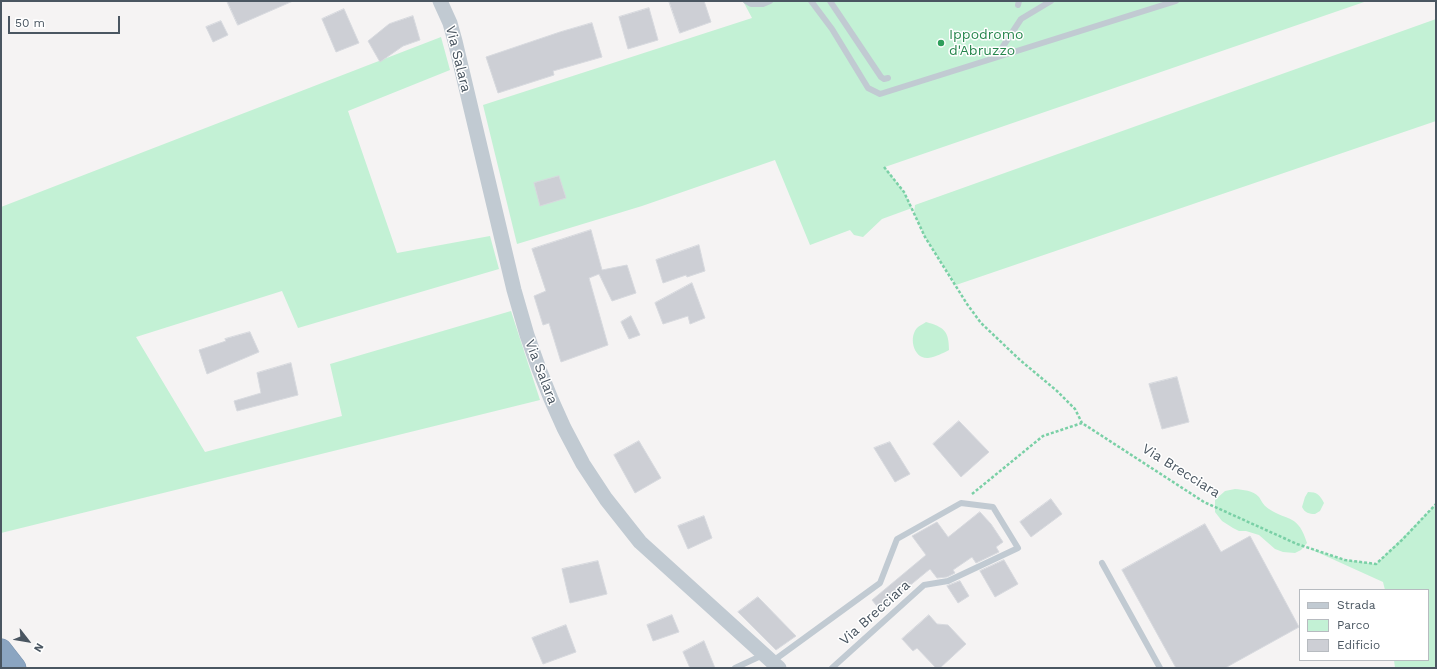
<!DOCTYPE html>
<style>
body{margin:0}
#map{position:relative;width:1437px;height:669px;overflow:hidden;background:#f5f3f3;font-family:"Work Sans",sans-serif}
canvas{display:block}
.frame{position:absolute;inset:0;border:2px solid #4a5661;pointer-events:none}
.legend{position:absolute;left:1299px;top:589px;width:130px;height:72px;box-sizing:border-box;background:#fff;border:1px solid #b7bbc0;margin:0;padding:5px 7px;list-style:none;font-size:12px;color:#4a5661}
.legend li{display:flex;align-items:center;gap:8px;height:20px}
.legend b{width:20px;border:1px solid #b7bbc0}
.north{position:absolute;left:8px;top:621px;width:40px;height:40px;-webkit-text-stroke:3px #fff;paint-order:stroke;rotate:121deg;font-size:11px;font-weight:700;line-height:16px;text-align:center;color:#4a5661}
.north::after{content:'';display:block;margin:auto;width:14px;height:18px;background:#4a5661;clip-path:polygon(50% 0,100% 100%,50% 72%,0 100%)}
.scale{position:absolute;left:8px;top:16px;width:112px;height:18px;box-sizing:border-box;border:2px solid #4a5661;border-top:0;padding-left:5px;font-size:12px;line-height:14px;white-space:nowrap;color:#4a5661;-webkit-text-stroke:3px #fff;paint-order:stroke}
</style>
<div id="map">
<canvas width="1437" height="669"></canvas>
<div class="frame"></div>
<ul class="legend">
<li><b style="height:5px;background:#c1cad2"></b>Strada</li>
<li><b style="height:11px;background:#c3f1d5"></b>Parco</li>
<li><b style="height:11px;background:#cdcfd5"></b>Edificio</li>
</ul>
<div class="north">N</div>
<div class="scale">50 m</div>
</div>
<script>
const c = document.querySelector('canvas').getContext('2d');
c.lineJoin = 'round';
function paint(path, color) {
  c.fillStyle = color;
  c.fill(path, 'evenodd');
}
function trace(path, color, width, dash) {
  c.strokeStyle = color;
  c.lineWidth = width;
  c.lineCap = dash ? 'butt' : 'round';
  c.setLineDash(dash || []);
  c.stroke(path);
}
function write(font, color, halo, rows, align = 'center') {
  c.font = font + ' "Work Sans",sans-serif';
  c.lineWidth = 3;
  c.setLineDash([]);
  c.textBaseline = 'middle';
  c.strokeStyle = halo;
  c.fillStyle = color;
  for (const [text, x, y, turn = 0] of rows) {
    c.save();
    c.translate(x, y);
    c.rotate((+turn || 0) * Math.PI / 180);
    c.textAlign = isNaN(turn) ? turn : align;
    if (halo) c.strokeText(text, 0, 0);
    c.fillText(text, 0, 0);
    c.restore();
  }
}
paint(new Path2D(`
 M 743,1 L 1367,1 L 885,167 L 904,192 L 912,208 L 882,219 L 863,237 L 854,235 L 850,230 L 810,245 L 775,160 L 642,206 L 517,244 L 483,105 L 752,18 Z
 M 1436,19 L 1436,121 L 956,285 L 925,237 L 914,213 L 915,205 Z
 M 441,37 L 450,70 L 348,111 L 397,253 L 490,236 L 499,269 L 298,328 L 282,291 L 136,337 L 205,452 L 342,416 L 330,364 L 511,311 L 540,400 L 1,533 L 1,207 Z
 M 926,322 C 944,327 949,331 949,350 C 943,353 936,357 928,358 C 913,359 908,336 918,327 C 920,325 924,324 926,322 Z
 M 1235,489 C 1243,490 1253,490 1259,497 C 1262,502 1264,506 1269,509 C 1289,522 1298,514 1307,543 L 1301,550 L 1295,553 L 1283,552 L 1275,549 L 1259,535 L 1246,531 L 1239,531 L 1233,528 L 1222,521 L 1215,512 L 1215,500 L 1225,491 Z
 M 1308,492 C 1317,492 1320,495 1324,503 L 1320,511 L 1315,514 C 1309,514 1305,513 1302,507 L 1305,497 Z
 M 1436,504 L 1436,668 L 1395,668 L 1394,660 L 1428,660 L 1428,590 L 1385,590 L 1383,582 L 1308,548 L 1345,560 L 1376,564 Z`), '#c3f1d5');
const building = new Path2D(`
 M 227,1 L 293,1 L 238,25 Z
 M 669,1 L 704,1 L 711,22 L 680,33 Z
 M 649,8 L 658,40 L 628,49 L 619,17 Z
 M 344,9 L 359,43 L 336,52 L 322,19 Z
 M 413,16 L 420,40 L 403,46 L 380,62 L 368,41 L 389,24 Z
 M 221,21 L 228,35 L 213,42 L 206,27 Z
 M 592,23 L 602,57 L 553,71 L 554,75 L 498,93 L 486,57 L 560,32 Z
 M 559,176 L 566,198 L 540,206 L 534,183 Z
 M 591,230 L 602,270 L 627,265 L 636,293 L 612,301 L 599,274 L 589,278 L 608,345 L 561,362 L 549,323 L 543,325 L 534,296 L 546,291 L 532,249 Z
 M 699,245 L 705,271 L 687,277 L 686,275 L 663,283 L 656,260 Z
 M 692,283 L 705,318 L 690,324 L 688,316 L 663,324 L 655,303 Z
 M 631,316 L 640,335 L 629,339 L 621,322 Z
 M 250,332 L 259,352 L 207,374 L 199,350 L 226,341 L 225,339 Z
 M 291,363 L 298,395 L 237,411 L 234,401 L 261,393 L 257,373 Z
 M 1177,377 L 1189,422 L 1162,429 L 1149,384 Z
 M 959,421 L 989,452 L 961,477 L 933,444 Z
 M 639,441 L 661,478 L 635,493 L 614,455 Z
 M 890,442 L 910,474 L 895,482 L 874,448 Z
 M 1051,499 L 1062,514 L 1031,537 L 1020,522 Z
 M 980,512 L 991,524 L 1003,542 L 996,547 L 999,552 L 976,563 L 972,557 L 953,570 L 955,573 L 947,577 L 937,578 L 930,569 L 880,610 L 872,600 L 926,555 L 912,536 L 937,522 L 948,537 Z
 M 704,516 L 712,538 L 688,549 L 678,526 Z
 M 1205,524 L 1221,552 L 1250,536 L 1299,627 L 1225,668 L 1176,668 L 1122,570 Z
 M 1004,560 L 1018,584 L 995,597 L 980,571 Z
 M 598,561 L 607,594 L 570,603 L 562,569 Z
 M 960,581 L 969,596 L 958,603 L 947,586 Z
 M 758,597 L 796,636 L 776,650 L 738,612 Z
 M 672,615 L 679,632 L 653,641 L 647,625 Z
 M 929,615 L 937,624 L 948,625 L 966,644 L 940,668 L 936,668 L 917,648 L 913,651 L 902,639 Z
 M 566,625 L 576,652 L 543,664 L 532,638 Z
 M 704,641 L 715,668 L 690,668 L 683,652 Z`);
paint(building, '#cdcfd5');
trace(building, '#d7d9de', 1);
const motorway = new Path2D(`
 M 1,650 L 15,668`);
trace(motorway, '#7690ad', 23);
trace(new Path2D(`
 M 884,167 L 904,192 L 925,237 L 967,304 L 981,323 L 1020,360 L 1057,391 L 1075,409 L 1082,423
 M 972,494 L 1043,436 L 1082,423 L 1204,502 L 1297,544 L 1345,560 L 1376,564 L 1403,539 L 1436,504`), '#7ad0a6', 2.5, [3, 2]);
trace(new Path2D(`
 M 746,1 L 751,4 L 763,4 L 770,1
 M 811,1 L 832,29 L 868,88 L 880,94 L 1176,1
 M 830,1 L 881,77 L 884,79 L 888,78
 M 1018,5 L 1019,1
 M 996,57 L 1021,19 L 1051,1
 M 1102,563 L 1160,668
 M 773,661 L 880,583 L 897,539 L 961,503 L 993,507 L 1018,548 L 948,581 L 924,585 L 832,668
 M 735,668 L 763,655`), '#c1cad2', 6);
trace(new Path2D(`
 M 440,1 L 450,23 L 455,41 L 514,290 L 527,335 L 539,369 L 551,399 L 564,428 L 583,464 L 606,499 L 640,542 L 779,668`), '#c1cad2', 15);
trace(motorway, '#8ba5c1', 22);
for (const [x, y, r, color] of [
 [941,43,4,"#2e9e5b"]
]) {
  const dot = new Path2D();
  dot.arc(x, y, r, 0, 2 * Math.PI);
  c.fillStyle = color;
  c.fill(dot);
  trace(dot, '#fff', 1.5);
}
write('14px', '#27864d', '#fff', [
 ["Ippodromo",949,35],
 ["d'Abruzzo",949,51]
], 'left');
write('14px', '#4a5661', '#fff', [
 ["Via Salara",458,59,76],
 ["Via Salara",541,372,69],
 ["Via Brecciara",1181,471,32],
 ["Via Brecciara",875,613,-42]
]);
</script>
